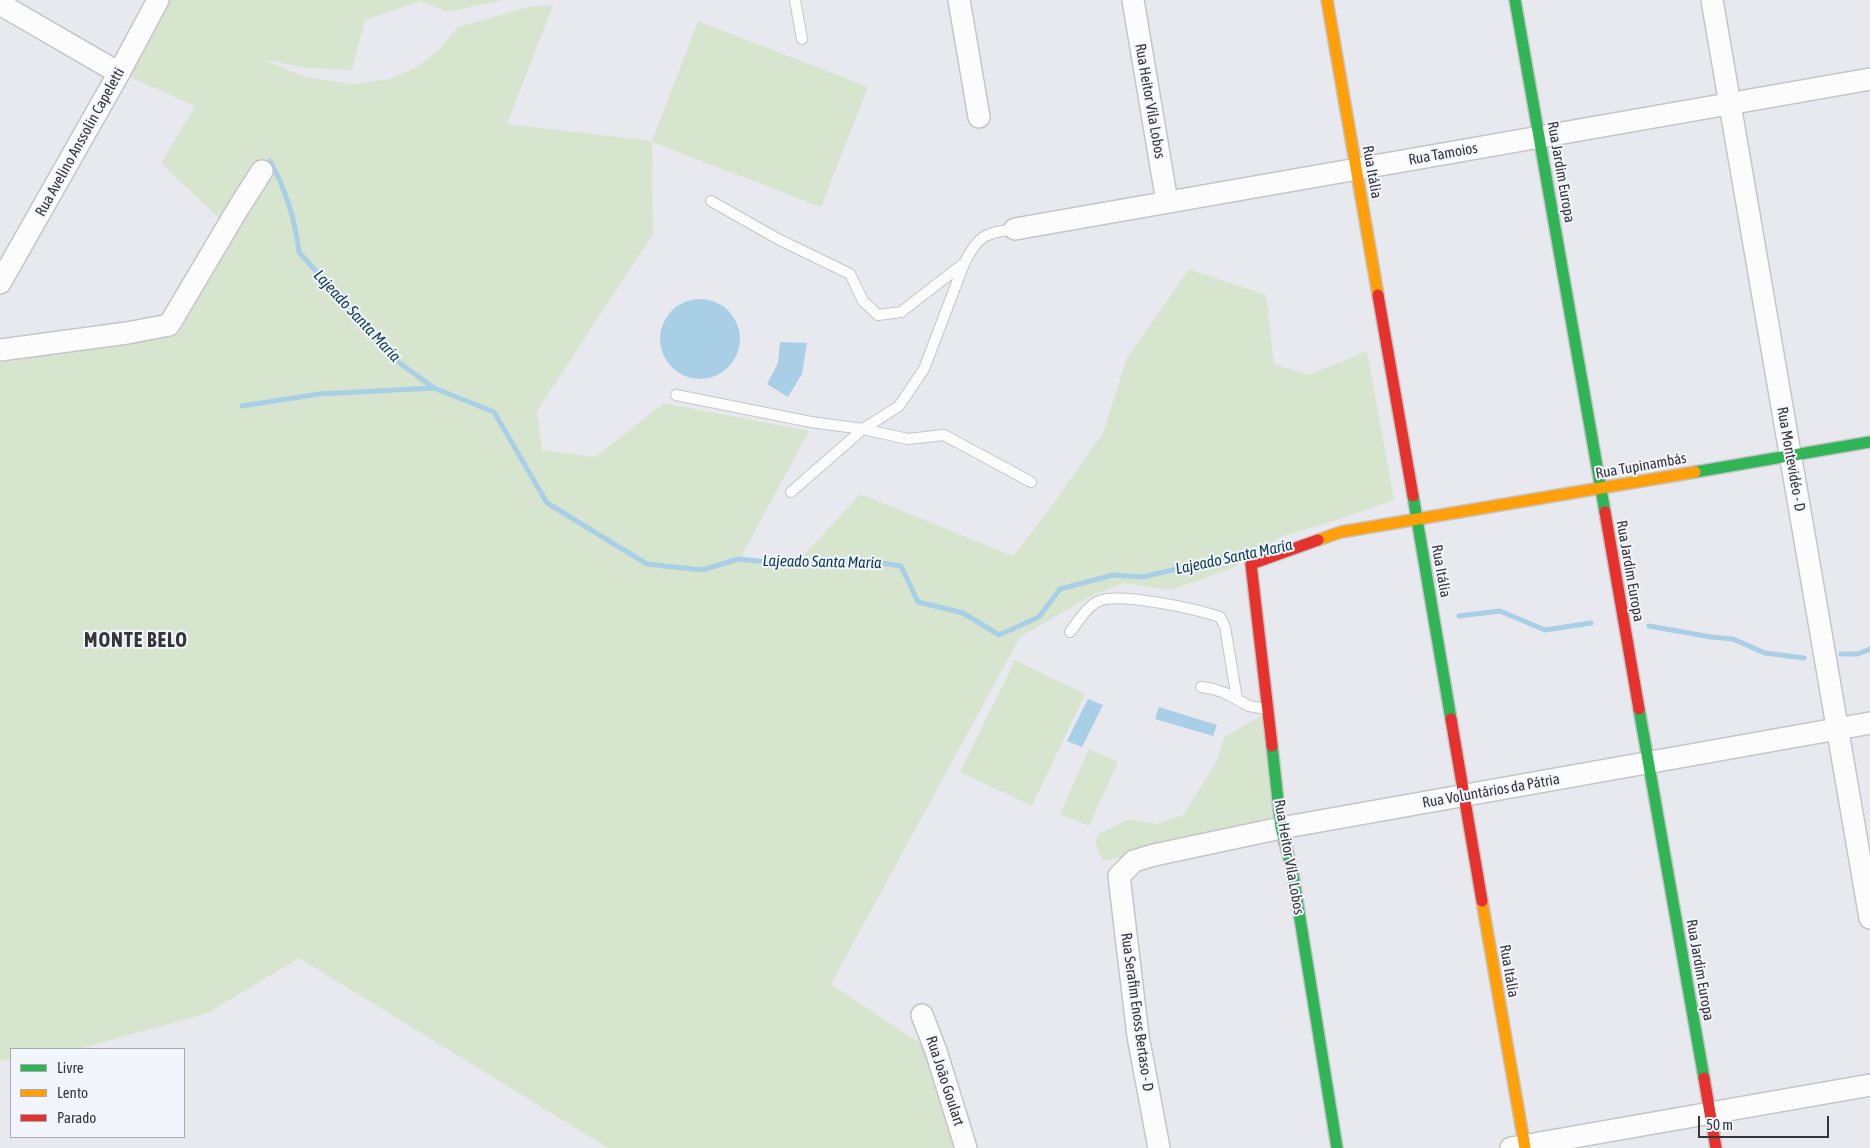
<!DOCTYPE html>
<meta charset="utf-8">
<style>
body{margin:0}
#map{position:relative;width:1870px;height:1148px;overflow:hidden;background:#e8e9ee;font-family:"Asap Condensed",sans-serif}
canvas{display:block}
.legend{position:absolute;left:10px;top:1048px;width:175px;height:90px;box-sizing:border-box;background:#f3f5fd;border:1px solid #a7a9af;margin:0;padding:6px 9px;list-style:none;font-size:15px;color:#363639}
.legend li{display:flex;align-items:center;gap:10px;height:25px}
.legend b{width:25px;border:1px solid #a7a9af}
.scale{position:absolute;left:1698px;top:1116px;width:131px;height:22px;box-sizing:border-box;border:2px solid #363639;border-top:0;padding-left:6px;font-size:15px;line-height:18px;white-space:nowrap;color:#363639;-webkit-text-stroke:4px #f3f5fd;paint-order:stroke}
</style>
<div id="map">
<canvas width="1870" height="1148"></canvas>
<ul class="legend">
<li><b style="height:6px;background:#30b455"></b>Livre</li>
<li><b style="height:6px;background:#ff9f0a"></b>Lento</li>
<li><b style="height:6px;background:#e5322d"></b>Parado</li>
</ul>
<div class="scale">50 m</div>
</div>
<script>
const c = document.querySelector('canvas').getContext('2d');
c.lineJoin = 'round';
function paint(path, color) {
  c.fillStyle = color;
  c.fill(path, 'evenodd');
}
function trace(path, color, width, dash) {
  c.strokeStyle = color;
  c.lineWidth = width;
  c.lineCap = dash ? 'butt' : 'round';
  c.setLineDash(dash || []);
  c.stroke(path);
}
function write(font, color, halo, rows, align = 'center') {
  c.font = font + ' "Asap Condensed",sans-serif';
  c.lineWidth = 4;
  c.setLineDash([]);
  c.textBaseline = 'middle';
  c.strokeStyle = halo;
  c.fillStyle = color;
  for (const [text, x, y, turn = 0] of rows) {
    c.save();
    c.translate(x, y);
    c.rotate((+turn || 0) * Math.PI / 180);
    c.textAlign = isNaN(turn) ? turn : align;
    if (halo) c.strokeText(text, 0, 0);
    c.fillText(text, 0, 0);
    c.restore();
  }
}
paint(new Path2D(`
 M 165,0 L 504,0 L 447,12 L 420,1 L 365,20 L 352,70 L 306,68 L 261,59 L 305,77 L 353,84 L 389,79 L 417,67 L 438,51 L 458,27 L 528,7 L 553,5 L 507,124 L 652,141 L 698,21 L 868,87 L 821,207 L 652,142 L 653,234 L 537,411 L 542,450 L 595,457 L 664,403 L 809,431 L 740,559 L 795,565 L 860,494 L 1013,556 L 1048,511 L 1103,433 L 1127,358 L 1189,269 L 1266,295 L 1274,364 L 1308,375 L 1367,351 L 1394,500 L 1331,522 L 1280,537 L 1233,568 L 1171,590 L 1123,583 L 1093,595 L 1020,637 L 831,984 L 921,1044 L 934,1075 L 958,1148 L 608,1148 L 299,958 L 208,1013 L 79,1049 L 11,1049 L 11,1060 L 0,1061 L 0,363 L 179,333 L 269,164 L 221,220 L 161,163 L 195,106 L 125,75 Z
 M 1015,660 L 1085,694 L 1032,806 L 960,772 Z
 M 1261,716 L 1275,825 L 1102,861 L 1095,841 L 1100,833 L 1130,819 L 1156,824 L 1183,815 L 1217,761 L 1224,737 Z
 M 1089,749 L 1118,762 L 1089,826 L 1060,814 Z`), '#d7e5cf');
paint(new Path2D(`
 M660 339a40 40 0 1 1 80 0a40 40 0 1 1-80 0Z
 M 780,342 L 807,343 L 802,374 L 788,397 L 767,384 L 778,363 Z
 M 1088,699 L 1103,705 L 1082,747 L 1067,741 Z
 M 1159,707 L 1217,725 L 1213,736 L 1155,719 Z`), '#a8cfe5');
trace(new Path2D(`
 M 270,161 C 286,190 295,219 299,252 L 394,359 L 434,388 L 494,412 L 547,503 L 647,564 L 702,570 L 739,559 L 795,565 L 861,560 L 901,566 L 918,602 L 963,613 L 999,635 L 1039,617 L 1060,589 L 1113,575 L 1143,577 L 1247,552
 M 242,406 L 319,394 L 434,388
 M 1459,616 L 1500,611 L 1545,630 L 1591,623
 M 1649,626 L 1711,637 L 1733,639 L 1765,653 L 1804,658
 M 1841,654 L 1858,654 L 1870,649`), '#a8cfe5', 5);
const lane = new Path2D(`
 M 795,0 L 802,39
 M 711,201 L 778,239 L 850,274 L 863,301 L 878,315 L 901,312 L 963,264
 M 676,395 L 811,422 L 863,429 L 899,406 L 924,369 L 964,264 C 978,235 985,233 1015,229
 M 791,492 L 863,429 L 908,439 L 944,435 L 1031,482
 M 1070,632 C 1078,622 1087,606 1099,601 C 1120,592 1196,609 1220,617 L 1225,627 L 1237,699
 M 1201,687 L 1213,689 L 1225,693 L 1249,706 L 1266,709`);
const street = new Path2D(`
 M 959,0 L 979,117
 M 1133,0 L 1167,202
 M 1712,0 L 1870,918
 M 0,4 L 119,73
 M 1015,229 L 1870,79
 M 0,283 L 119,73 L 158,0
 M 0,350 L 127,333 L 169,325 L 239,207 L 262,171
 M 922,1015 L 936,1051 L 966,1148
 M 1159,1148 L 1138,1036 L 1119,876 L 1134,861 L 1154,855 L 1281,828 L 1870,723
 M 1511,1148 L 1870,1085`);
const fast = new Path2D(`
 M 1515,0 L 1605,512
 M 1695,472 L 1870,442
 M 1413,496 L 1451,719
 M 1639,709 L 1704,1078
 M 1272,746 L 1281,828 L 1292,869 L 1337,1148`);
const slow = new Path2D(`
 M 1327,0 L 1378,295
 M 1318,540 L 1341,532 L 1695,472
 M 1482,901 L 1525,1148`);
const jam = new Path2D(`
 M 1378,295 L 1413,496
 M 1605,512 L 1639,709
 M 1451,719 L 1482,901
 M 1272,746 L 1251,564 L 1318,540
 M 1704,1078 L 1716,1148`);
trace(lane, '#c4c5c9', 12);
trace(street, '#c4c5c9', 24);
trace(fast, '#c4c5c9', 14);
trace(slow, '#c4c5c9', 14);
trace(jam, '#c4c5c9', 14);
trace(lane, '#fcfcfc', 10);
trace(street, '#fcfcfc', 21);
trace(fast, '#30b455', 11);
trace(slow, '#ff9f0a', 11);
trace(jam, '#e5322d', 11);
write('15px', '#363639', '#f3f5fd', [
 ["Rua Heitor Vila Lobos",1150,101,80],
 ["Rua Avelino Anssolin Capeletti",80,142,-61],
 ["Rua Tamoios",1443,154,-10],
 ["Rua Itália",1372,172,80],
 ["Rua Jardim Europa",1561,172,80],
 ["Rua Montevidéo - D",1791,459,80],
 ["Rua Tupinambás",1641,466,-10],
 ["Rua Itália",1441,571,80],
 ["Rua Jardim Europa",1630,571,80],
 ["Rua Voluntários da Pátria",1491,791,-10],
 ["Rua Heitor Vila Lobos",1289,857,80],
 ["Rua Jardim Europa",1700,970,80],
 ["Rua Itália",1509,971,80],
 ["Rua Serafim Enoss Bertaso - D",1137,1012,82],
 ["Rua João Goulart",945,1081,72]
]);
write('italic 16px', '#0d3d51', '#f3f5fd', [
 ["Lajeado Santa Maria",357,316,47],
 ["Lajeado Santa Maria",1234,557,-12],
 ["Lajeado Santa Maria",822,562,1]
]);
c.letterSpacing = '1px';
write('bold 20px', '#363639', '#f3f5fd', [
 ["MONTE BELO",136,641]
]);
c.letterSpacing = '0px';
</script>
